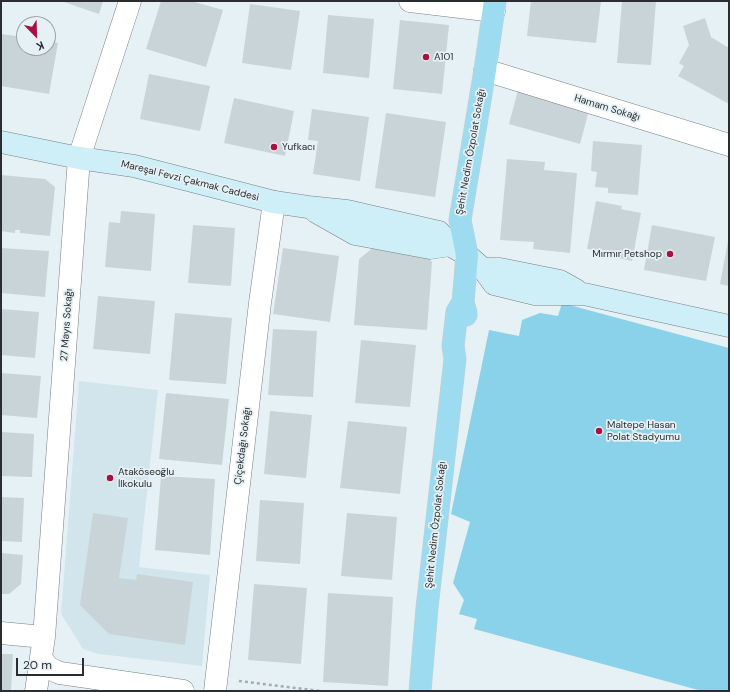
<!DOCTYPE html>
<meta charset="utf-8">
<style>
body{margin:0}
#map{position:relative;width:730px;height:692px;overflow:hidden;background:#e6f1f5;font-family:"DM Sans",sans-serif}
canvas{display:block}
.frame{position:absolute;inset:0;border:2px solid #2a2e30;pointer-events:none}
.north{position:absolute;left:16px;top:16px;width:40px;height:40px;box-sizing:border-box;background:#e6f1f5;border:1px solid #9ba3a6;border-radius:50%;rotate:157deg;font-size:11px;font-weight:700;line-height:16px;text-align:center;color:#2a2e30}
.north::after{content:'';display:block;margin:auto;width:14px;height:18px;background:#a81141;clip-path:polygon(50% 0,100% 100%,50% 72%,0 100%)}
.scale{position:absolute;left:16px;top:658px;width:68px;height:18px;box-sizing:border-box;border:2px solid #2a2e30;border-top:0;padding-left:5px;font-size:12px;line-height:14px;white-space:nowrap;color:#2a2e30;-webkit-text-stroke:3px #e6f1f5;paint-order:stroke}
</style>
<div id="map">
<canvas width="730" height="692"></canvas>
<div class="frame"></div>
<div class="north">K</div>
<div class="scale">20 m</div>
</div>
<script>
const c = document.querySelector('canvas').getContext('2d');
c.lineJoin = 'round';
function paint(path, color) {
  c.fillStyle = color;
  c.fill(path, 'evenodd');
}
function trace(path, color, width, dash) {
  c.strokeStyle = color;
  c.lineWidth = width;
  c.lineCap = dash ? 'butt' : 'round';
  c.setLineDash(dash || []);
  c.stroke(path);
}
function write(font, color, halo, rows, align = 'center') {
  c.font = font + ' "DM Sans",sans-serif';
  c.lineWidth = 3.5;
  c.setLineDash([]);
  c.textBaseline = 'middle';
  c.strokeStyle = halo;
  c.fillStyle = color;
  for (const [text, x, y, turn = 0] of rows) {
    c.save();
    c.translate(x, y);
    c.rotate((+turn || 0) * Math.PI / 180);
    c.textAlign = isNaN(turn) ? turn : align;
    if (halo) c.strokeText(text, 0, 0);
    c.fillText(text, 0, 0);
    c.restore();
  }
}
paint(new Path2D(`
 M 79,381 L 158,390 L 139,567 L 210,575 L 202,666 L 99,654 L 83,649 L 61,614 Z`), '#d2e5ec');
paint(new Path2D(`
 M 562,303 L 729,348 L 729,691 L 702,691 L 474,629 L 477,619 L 459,614 L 464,600 L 453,583 L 470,522 L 451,514 L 489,330 L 519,336 L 522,320 L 540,313 L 558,316 Z`), '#8ad2ea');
paint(new Path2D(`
 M 61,1 L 103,1 L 99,14 Z
 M 161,1 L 191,1 L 223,10 L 206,67 L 146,49 Z
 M 531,1 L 601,1 L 596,43 L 527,36 Z
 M 622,1 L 656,1 L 651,65 L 617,63 Z
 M 250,4 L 300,11 L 291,70 L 242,63 Z
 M 328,15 L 374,19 L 369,78 L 323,73 Z
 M 705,18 L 711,37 L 729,48 L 729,104 L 678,76 L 684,66 L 679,63 L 689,45 L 683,26 Z
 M 400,20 L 449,25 L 442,94 L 393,89 Z
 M 1,34 L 24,37 L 24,48 L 48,48 L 48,41 L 58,43 L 49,94 L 1,86 Z
 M 149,74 L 210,86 L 200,131 L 140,119 Z
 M 518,90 L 589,110 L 580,144 L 509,124 Z
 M 234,98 L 294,111 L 285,156 L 224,143 Z
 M 312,109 L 369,117 L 360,181 L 313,174 L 318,141 L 308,140 Z
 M 386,113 L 446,122 L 435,197 L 375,188 Z
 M 593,141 L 642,145 L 638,195 L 608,193 L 608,188 L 595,187 L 597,172 L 591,171 Z
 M 507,159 L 545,162 L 544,170 L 577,173 L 570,253 L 533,249 L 534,242 L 500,240 Z
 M 1,175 L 45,179 L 55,187 L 50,236 L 20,233 L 20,230 L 15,230 L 15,233 L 1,231 Z
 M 596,201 L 622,206 L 621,209 L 641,213 L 632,261 L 609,256 L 610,253 L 587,249 Z
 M 121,211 L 155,214 L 151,271 L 105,267 L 109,222 L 120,223 Z
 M 193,225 L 235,228 L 231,286 L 188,283 Z
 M 652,225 L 715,237 L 706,281 L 644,270 Z
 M 728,241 L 729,241 L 729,286 L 720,284 Z
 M 374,247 L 426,255 L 432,262 L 427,330 L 354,325 L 359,259 Z
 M 1,248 L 49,251 L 45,297 L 1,293 Z
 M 283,248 L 339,256 L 330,322 L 273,314 Z
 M 98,296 L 155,301 L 150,354 L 93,349 Z
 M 1,309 L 39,312 L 35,358 L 1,355 Z
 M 175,313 L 232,318 L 226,384 L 169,380 Z
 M 273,329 L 317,331 L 313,397 L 268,395 Z
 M 361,340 L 416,345 L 410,407 L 355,403 Z
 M 1,373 L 41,376 L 37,418 L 1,415 Z
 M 166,393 L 229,399 L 222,465 L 159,459 Z
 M 270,411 L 312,415 L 306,478 L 264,474 Z
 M 348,421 L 407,427 L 400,494 L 340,488 Z
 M 1,432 L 34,434 L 32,477 L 1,476 Z
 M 161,476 L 215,479 L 210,555 L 155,550 Z
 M 1,497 L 24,498 L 22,542 L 1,541 Z
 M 260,500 L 304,503 L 300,564 L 256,561 Z
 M 93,513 L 128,518 L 119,578 L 136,580 L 137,574 L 193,582 L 185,645 L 109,634 L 80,605 Z
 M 347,513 L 397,517 L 392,580 L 341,576 Z
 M 1,553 L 23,555 L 21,584 L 9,594 L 1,594 Z
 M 254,584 L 307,588 L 301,664 L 248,660 Z
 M 328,593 L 393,597 L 388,686 L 323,682 Z
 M 1,654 L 13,654 L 11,691 L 1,691 Z`), '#c9d4d8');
const street = new Path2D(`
 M 410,1 L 494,11
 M 485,70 L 729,145
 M 1,633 L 44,637
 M 41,657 C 46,667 50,669 60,673 L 183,691
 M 36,691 L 44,637 L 79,158 L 130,1
 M 215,691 L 260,303 L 274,202`);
const secondary = new Path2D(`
 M 1,142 L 79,158 L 134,166 L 274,202 L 308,207 L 347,211 L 439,232 L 450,245 L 467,255 L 483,269 L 494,284 L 535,294 L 584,294 L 729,326
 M 316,212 L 355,234 L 430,248 L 450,245
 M 483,269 L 500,269 L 560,281 L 576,290`);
const primary = new Path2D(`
 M 466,315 L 466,313 L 463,302 L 467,255 L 460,220 L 485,70 L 495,1
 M 420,691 L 427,608 L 455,359 L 453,346 L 457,312 L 463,302`);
trace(street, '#768083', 23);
trace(secondary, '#768083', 23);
trace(primary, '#cccdcd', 23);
trace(new Path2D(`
 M 239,681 L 320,691`), '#a4acb0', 2.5, [3, 3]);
trace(street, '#fff', 22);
trace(secondary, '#ceeef8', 22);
trace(primary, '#9ddcf0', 22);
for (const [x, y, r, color] of [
 [426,57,4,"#a81141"],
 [274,147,4,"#a81141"],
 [670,254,4,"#a81141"],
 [599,431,4,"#a81141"],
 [110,478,4,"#a81141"]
]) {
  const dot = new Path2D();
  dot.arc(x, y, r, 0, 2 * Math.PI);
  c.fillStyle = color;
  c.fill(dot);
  trace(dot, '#e6f1f5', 1.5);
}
write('10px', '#2a2e30', '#e6f1f5', [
 ["A101",434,57],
 ["Yufkacı",282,147],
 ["Mırmır Petshop",662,254,"right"],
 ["Maltepe Hasan",607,425],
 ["Polat Stadyumu",607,437],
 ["Ataköseoğlu",118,472],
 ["İlkokulu",118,484]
], 'left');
write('10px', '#2a2e30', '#e6f1f5', [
 ["Hamam Sokağı",607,108,17],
 ["Şehit Nedim Özpolat Sokağı",471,152,-80],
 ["Mareşal Fevzi Çakmak Caddesi",190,181,14],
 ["27 Mayıs Sokağı",67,325,-86],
 ["Çiçekdağı Sokağı",243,446,-83],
 ["Şehit Nedim Özpolat Sokağı",436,525,-84]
]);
</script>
